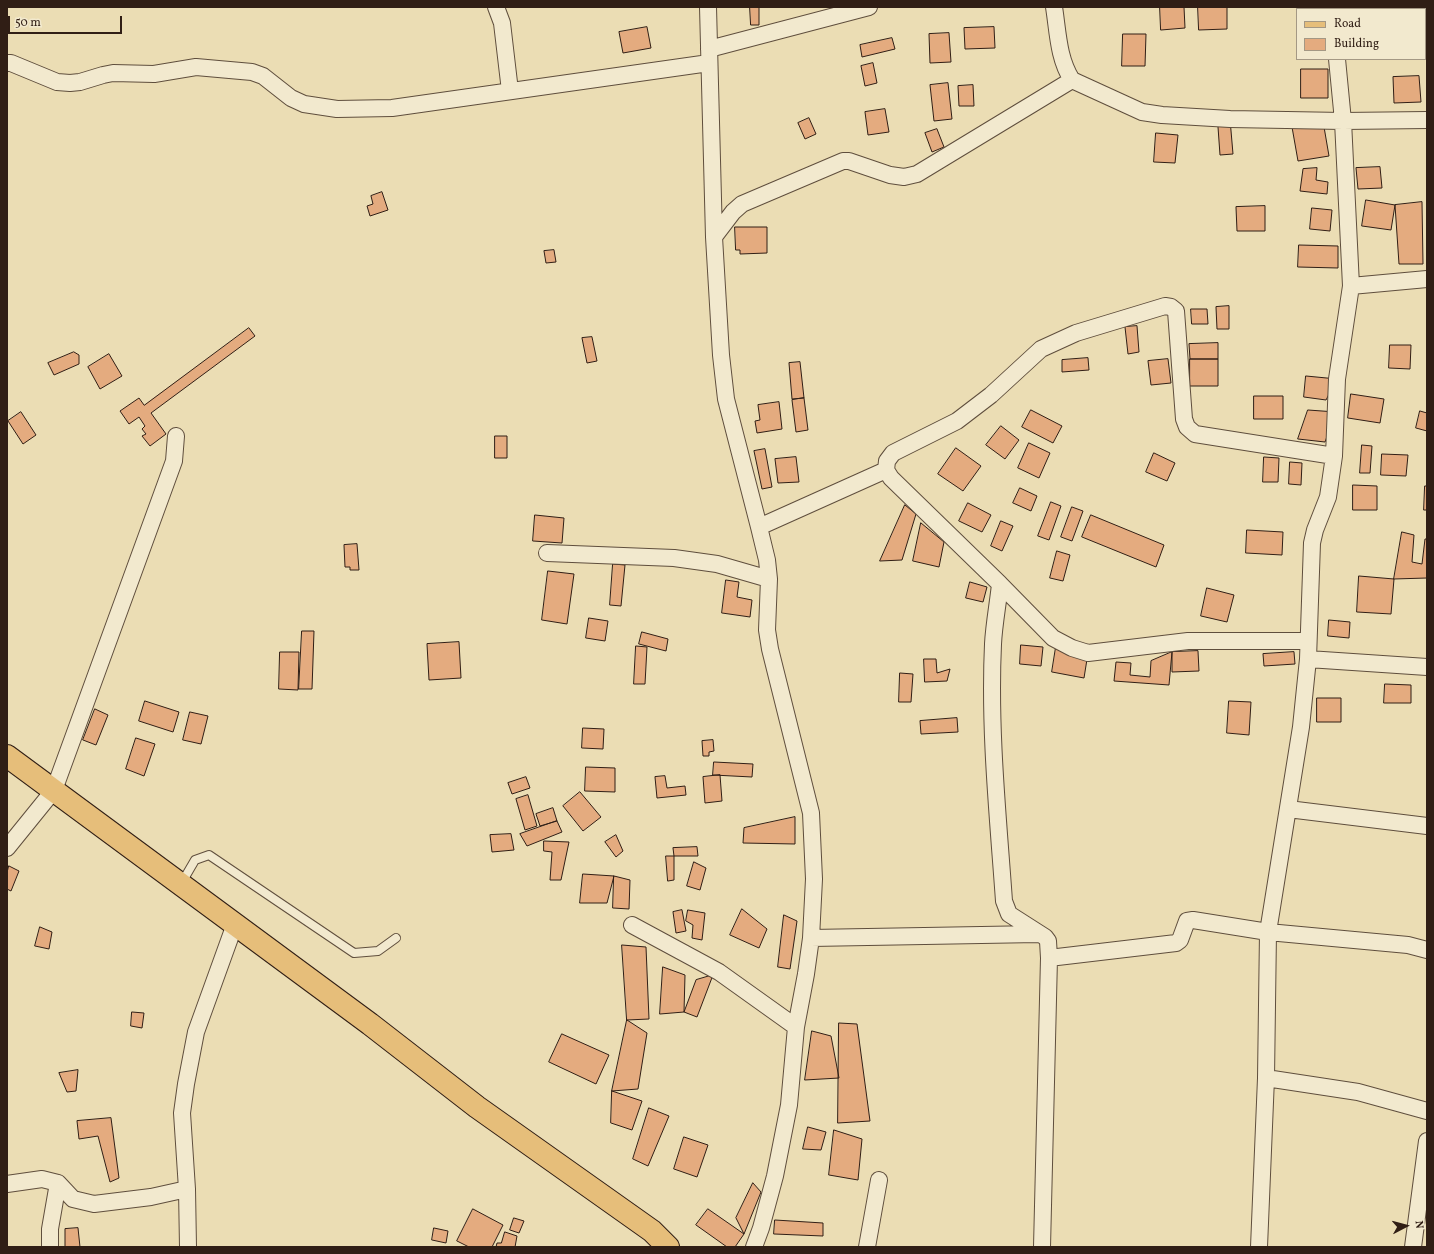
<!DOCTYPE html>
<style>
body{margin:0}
#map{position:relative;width:1434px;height:1254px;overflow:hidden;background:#ebddb4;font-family:Vollkorn,serif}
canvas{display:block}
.frame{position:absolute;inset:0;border:8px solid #301e15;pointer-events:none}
.legend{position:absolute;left:1296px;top:8px;width:130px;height:52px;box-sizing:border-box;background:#f2e9ce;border:1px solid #a49884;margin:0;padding:5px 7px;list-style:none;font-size:12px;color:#301e15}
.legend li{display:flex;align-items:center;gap:8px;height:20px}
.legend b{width:20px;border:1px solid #a49884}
.north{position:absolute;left:1386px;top:1206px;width:40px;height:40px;-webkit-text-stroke:3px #f2e9ce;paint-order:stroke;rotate:84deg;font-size:11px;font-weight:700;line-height:16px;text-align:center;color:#301e15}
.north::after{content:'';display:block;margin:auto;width:14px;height:18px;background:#301e15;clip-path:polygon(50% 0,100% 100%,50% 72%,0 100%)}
.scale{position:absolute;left:8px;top:16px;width:114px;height:18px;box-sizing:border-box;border:2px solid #301e15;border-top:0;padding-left:5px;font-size:12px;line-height:14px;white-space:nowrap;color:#301e15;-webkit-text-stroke:3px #f2e9ce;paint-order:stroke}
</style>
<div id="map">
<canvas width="1434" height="1254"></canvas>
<div class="frame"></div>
<ul class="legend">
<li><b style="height:5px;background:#e6be7a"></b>Road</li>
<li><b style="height:11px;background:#e4ab7f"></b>Building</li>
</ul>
<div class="north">N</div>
<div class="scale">50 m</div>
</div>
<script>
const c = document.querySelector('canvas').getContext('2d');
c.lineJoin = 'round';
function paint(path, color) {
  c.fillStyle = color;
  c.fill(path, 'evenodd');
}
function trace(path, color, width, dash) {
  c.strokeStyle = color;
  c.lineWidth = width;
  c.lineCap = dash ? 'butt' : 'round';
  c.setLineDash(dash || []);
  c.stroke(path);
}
const building = new Path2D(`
 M 750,7 L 759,7 L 759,25 L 751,25 Z
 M 1160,7 L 1184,7 L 1185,28 L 1161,30 Z
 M 1198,7 L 1227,7 L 1227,29 L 1199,30 Z
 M 647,27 L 651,48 L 623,53 L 619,32 Z
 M 994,27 L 995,48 L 965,49 L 964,28 Z
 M 949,33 L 951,62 L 930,63 L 929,34 Z
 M 1123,34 L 1146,34 L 1145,66 L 1122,66 Z
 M 892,38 L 895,49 L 862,57 L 860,45 Z
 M 873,63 L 877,83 L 865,86 L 861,66 Z
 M 1301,69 L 1328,69 L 1328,98 L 1301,98 Z
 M 1419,76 L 1421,102 L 1394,103 L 1393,77 Z
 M 948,83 L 952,119 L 934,121 L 930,85 Z
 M 973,85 L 974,106 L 959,106 L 958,86 Z
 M 885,109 L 889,132 L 868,135 L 865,112 Z
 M 809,118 L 816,134 L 805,139 L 798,123 Z
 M 1230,119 L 1233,154 L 1220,155 L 1218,127 Z
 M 1323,121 L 1329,156 L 1298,161 L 1292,127 Z
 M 937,129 L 944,147 L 932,152 L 925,133 Z
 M 1156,133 L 1178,135 L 1175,163 L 1154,162 Z
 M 1380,167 L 1382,188 L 1358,189 L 1356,168 Z
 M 1317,168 L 1316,180 L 1328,182 L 1327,194 L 1300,191 L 1303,169 Z
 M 382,192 L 388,210 L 370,216 L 367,206 L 373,204 L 371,196 Z
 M 1366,200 L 1395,205 L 1391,230 L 1362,226 Z
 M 1422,202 L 1423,264 L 1399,264 L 1395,205 Z
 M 1265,206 L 1265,231 L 1237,231 L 1236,207 Z
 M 1312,208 L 1332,210 L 1330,231 L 1310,229 Z
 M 735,227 L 767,227 L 767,253 L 740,254 L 740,250 L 736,250 Z
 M 1299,245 L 1338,246 L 1338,268 L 1298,267 Z
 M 554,250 L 556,262 L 546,263 L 544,251 Z
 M 1229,306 L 1229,329 L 1217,329 L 1216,307 Z
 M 1191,309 L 1207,309 L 1208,324 L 1192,324 Z
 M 1137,326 L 1139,352 L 1128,354 L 1125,327 Z
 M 249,328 L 255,336 L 151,413 L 166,434 L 150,446 L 142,436 L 146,434 L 142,429 L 145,426 L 139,417 L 129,424 L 120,411 L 139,398 L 144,405 Z
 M 592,337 L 597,361 L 587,363 L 582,338 Z
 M 1218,343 L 1218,359 L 1190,359 L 1189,344 Z
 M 1390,345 L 1411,345 L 1410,369 L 1389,368 Z
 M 74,352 L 79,355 L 79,364 L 54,375 L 48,363 Z
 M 109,354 L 122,376 L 100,389 L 88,367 Z
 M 1088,358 L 1089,370 L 1062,372 L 1062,360 Z
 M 1168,359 L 1171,383 L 1151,385 L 1148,361 Z
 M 1190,359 L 1218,359 L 1218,386 L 1190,386 Z
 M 800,362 L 804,398 L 792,399 L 789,363 Z
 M 1306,376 L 1337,379 L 1326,400 L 1304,397 Z
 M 1351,394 L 1384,399 L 1380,423 L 1348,418 Z
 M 1254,396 L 1283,396 L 1283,419 L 1254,419 Z
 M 804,398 L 808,430 L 796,432 L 792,400 Z
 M 779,402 L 782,429 L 757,433 L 755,421 L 760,420 L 758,405 Z
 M 1031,410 L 1062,426 L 1053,443 L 1022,427 Z
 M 1308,410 L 1336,412 L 1325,442 L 1298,439 Z
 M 1420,411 L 1427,413 L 1427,431 L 1416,428 Z
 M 21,412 L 36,435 L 23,444 L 8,421 Z
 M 1001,426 L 1019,440 L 1005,459 L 986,445 Z
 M 495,436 L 507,436 L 507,458 L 495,458 Z
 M 1029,443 L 1050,453 L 1039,478 L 1018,468 Z
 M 1362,445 L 1372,446 L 1370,473 L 1360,473 Z
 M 956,448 L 981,466 L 963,491 L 938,474 Z
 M 765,449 L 772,487 L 762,489 L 754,451 Z
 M 1154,453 L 1175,463 L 1167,481 L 1146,472 Z
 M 1382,454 L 1408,455 L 1406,476 L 1381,475 Z
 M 796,457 L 799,482 L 778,483 L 775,459 Z
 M 1264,457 L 1279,458 L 1278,482 L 1263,482 Z
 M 1290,462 L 1302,463 L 1301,485 L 1289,484 Z
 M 1353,485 L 1377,486 L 1377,510 L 1353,510 Z
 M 1425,486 L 1427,486 L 1427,510 L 1424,510 Z
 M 1020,488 L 1037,496 L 1031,511 L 1013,503 Z
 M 1051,502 L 1061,506 L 1049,540 L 1038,536 Z
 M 968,503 L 991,515 L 982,532 L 959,521 Z
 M 905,505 L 916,514 L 902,560 L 880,561 Z
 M 1072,507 L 1083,511 L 1072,541 L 1061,537 Z
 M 535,515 L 564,518 L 562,543 L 533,541 Z
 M 1091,515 L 1164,545 L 1156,567 L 1082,537 Z
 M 1001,521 L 1013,526 L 1002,551 L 991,546 Z
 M 921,523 L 944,542 L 939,567 L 913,561 Z
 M 1247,530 L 1283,532 L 1282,555 L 1246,553 Z
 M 1402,532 L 1414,535 L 1412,562 L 1422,564 L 1425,539 L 1427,539 L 1427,578 L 1394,579 Z
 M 357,544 L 359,570 L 350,570 L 350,567 L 345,567 L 344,545 Z
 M 1057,551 L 1070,555 L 1063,581 L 1050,578 Z
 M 613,564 L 625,565 L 621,606 L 610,605 Z
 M 548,571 L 574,574 L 567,624 L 542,620 Z
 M 1359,576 L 1394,579 L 1391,614 L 1357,612 Z
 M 726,580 L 739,582 L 737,597 L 752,600 L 750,617 L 722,613 Z
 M 970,582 L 987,587 L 983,602 L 966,598 Z
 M 1207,588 L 1234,595 L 1227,622 L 1201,616 Z
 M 589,618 L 608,621 L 605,641 L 586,638 Z
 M 1329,620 L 1350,622 L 1349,638 L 1328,636 Z
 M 302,631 L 314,631 L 312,689 L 299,689 Z
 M 642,632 L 668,639 L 666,651 L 639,644 Z
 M 459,642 L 461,678 L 429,680 L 427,644 Z
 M 1021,645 L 1043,647 L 1041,666 L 1020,664 Z
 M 636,646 L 647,647 L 645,684 L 634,684 Z
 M 1056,647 L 1088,653 L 1084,678 L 1052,672 Z
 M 1198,651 L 1199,671 L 1172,672 L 1172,652 Z
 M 280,652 L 299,652 L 298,690 L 279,689 Z
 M 1172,652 L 1169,685 L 1114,681 L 1116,662 L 1131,663 L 1130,675 L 1150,677 L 1151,661 Z
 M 1294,652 L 1295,664 L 1264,666 L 1263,654 Z
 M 924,659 L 936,659 L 937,673 L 950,669 L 947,681 L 925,682 Z
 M 900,673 L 913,674 L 911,702 L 899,702 Z
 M 1385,684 L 1411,685 L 1411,703 L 1384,703 Z
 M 1317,698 L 1341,698 L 1341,722 L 1317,722 Z
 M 145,701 L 179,712 L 173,732 L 139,721 Z
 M 1229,701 L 1251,702 L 1249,735 L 1227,733 Z
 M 95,709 L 108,715 L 96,745 L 83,740 Z
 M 190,712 L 208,716 L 201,744 L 183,740 Z
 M 957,718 L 958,732 L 921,734 L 920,721 Z
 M 583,728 L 604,729 L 603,749 L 582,748 Z
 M 136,738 L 155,744 L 144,776 L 126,769 Z
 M 713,740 L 714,751 L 709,752 L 709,756 L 703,756 L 702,741 Z
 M 714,762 L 753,764 L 752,777 L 713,775 Z
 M 586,767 L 615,768 L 615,792 L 585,791 Z
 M 720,775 L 722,801 L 705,803 L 703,777 Z
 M 665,776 L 667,788 L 685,786 L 686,795 L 657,798 L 655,777 Z
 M 526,777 L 530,788 L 512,794 L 508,783 Z
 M 580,792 L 601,817 L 583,831 L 563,806 Z
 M 528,795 L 537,826 L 525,830 L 516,799 Z
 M 553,808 L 557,821 L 540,826 L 536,814 Z
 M 795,817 L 795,844 L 743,843 L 744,828 Z
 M 557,821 L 562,832 L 527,846 L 520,834 Z
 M 511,834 L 514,850 L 492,852 L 490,835 Z
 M 616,835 L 623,851 L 616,857 L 605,842 Z
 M 544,841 L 569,842 L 561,880 L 550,880 L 552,852 L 544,851 Z
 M 697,847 L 698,856 L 674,856 L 673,848 Z
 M 666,856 L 674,856 L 674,880 L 668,881 Z
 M 694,862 L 706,868 L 700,890 L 687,886 Z
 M 9,866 L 19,871 L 11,891 L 7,889 L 7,873 Z
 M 583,874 L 614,876 L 607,903 L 580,903 Z
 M 614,876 L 630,880 L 629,909 L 613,908 Z
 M 742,909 L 767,929 L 759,948 L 730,935 Z
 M 682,910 L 686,931 L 676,933 L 673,912 Z
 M 688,910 L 705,913 L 702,940 L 692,938 L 693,925 L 686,921 Z
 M 784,915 L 797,921 L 790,969 L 778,967 Z
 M 40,927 L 52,932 L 49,949 L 35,946 Z
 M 622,945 L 646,947 L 649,1019 L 627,1020 Z
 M 663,967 L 685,975 L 684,1012 L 660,1014 Z
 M 713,975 L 697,1017 L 684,1012 L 696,980 Z
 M 132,1012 L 144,1013 L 142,1028 L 131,1026 Z
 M 627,1020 L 647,1033 L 638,1089 L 612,1091 Z
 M 839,1023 L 857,1024 L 870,1121 L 838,1123 Z
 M 812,1031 L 831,1036 L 839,1078 L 805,1080 Z
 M 562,1034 L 609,1055 L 596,1084 L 549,1062 Z
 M 78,1070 L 76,1091 L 67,1092 L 59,1073 Z
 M 612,1091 L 642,1101 L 632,1130 L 611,1123 Z
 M 649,1108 L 669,1116 L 648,1166 L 633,1159 Z
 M 111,1118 L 119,1178 L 110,1182 L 98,1136 L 79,1139 L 77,1121 Z
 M 808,1127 L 826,1132 L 821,1150 L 803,1149 Z
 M 834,1130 L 862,1139 L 858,1180 L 829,1175 Z
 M 684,1137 L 708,1145 L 697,1177 L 674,1169 Z
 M 753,1183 L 761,1192 L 744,1234 L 736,1218 Z
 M 473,1209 L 503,1225 L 492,1247 L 469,1247 L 457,1241 Z
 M 708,1209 L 744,1234 L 735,1247 L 727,1247 L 696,1225 Z
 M 514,1218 L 524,1221 L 519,1233 L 510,1230 Z
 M 775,1220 L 823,1223 L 823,1236 L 774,1234 Z
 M 78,1228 L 80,1247 L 65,1247 L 65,1229 Z
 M 434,1228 L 448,1231 L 446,1243 L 432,1240 Z
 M 505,1232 L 517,1236 L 515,1247 L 496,1247 L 497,1243 L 501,1243 Z`);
paint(building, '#e4ab7f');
trace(building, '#301e15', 1);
const service = new Path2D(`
 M 181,884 L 195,860 L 209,855 L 354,953 L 378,951 L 396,938`);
const minor = new Path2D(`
 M 496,7 L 502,23 L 510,91
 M 708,7 L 714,237 L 721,355 L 726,399 L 759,527 L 767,560 L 769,579 L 767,630 L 770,649 L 811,813 L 814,879 L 811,938 L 806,974 L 796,1027 L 789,1105 L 775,1176 L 761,1228 L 754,1247
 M 1054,7 C 1058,32 1058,58 1072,80 L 1142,112 L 1162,115 L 1230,119 L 1343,121 L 1427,120
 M 1332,9 L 1333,7
 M 709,49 L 869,7
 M 7,63 L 11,63 L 57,82 L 70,83 L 80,82 L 103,75 L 113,73 L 154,74 L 196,67 L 252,72 L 263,76 L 291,98 L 304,104 L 337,109 L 392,108 L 709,63
 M 714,237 L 733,212 L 742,204 L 843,161 L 849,161 L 890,175 L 904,177 L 917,174 L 1072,80
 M 1351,286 L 1427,279
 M 759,527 L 886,470
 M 547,553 L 674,558 L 717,564 L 769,579
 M 1000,584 C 998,604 994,624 993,644 C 989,730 998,816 1004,901 L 1009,914 L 1045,937 L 1048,941 L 1049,958 L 1042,1247
 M 1308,641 L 1188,641 L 1088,653 L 1072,648 L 1053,638 L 1000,584 L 891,478 L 886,470 L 887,461 L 893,453 L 957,421 L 991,395 L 1041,349 L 1076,333 L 1165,306 L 1171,307 L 1176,311 L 1184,419 L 1187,427 L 1195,434 L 1334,456
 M 1308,659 L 1427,667
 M 1288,809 L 1427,826
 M 7,848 L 54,790 L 174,461 L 176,436
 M 632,925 L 719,972 L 796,1027
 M 811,938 L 1038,934
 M 1049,958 L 1176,943 L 1180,940 L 1187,921 L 1193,920 L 1268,932 L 1408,945 L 1427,950
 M 1266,1078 L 1358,1092 L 1427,1111
 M 7,1184 L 42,1179 L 58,1183 L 73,1199 L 94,1204 L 151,1197 L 187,1189
 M 50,1247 L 50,1229 L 58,1183
 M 188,1247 L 187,1189 L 182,1113 L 186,1084 L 196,1032 L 235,924
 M 867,1247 L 879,1180
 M 1259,1247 L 1266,1078 L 1268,932 L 1301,727 L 1308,659 L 1312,543 L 1315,530 L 1328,497 L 1334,456 L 1337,379 L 1351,286 L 1343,121 L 1337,59
 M 1413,1247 L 1427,1141`);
const primary = new Path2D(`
 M 7,756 L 370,1024 L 477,1107 L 652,1231 L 668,1247`);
trace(service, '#5f4e3d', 10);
trace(minor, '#5f4e3d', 18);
trace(primary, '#301e15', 24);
trace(service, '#f2e9ce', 8);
trace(minor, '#f2e9ce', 16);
trace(primary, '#e6be7a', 22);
</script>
